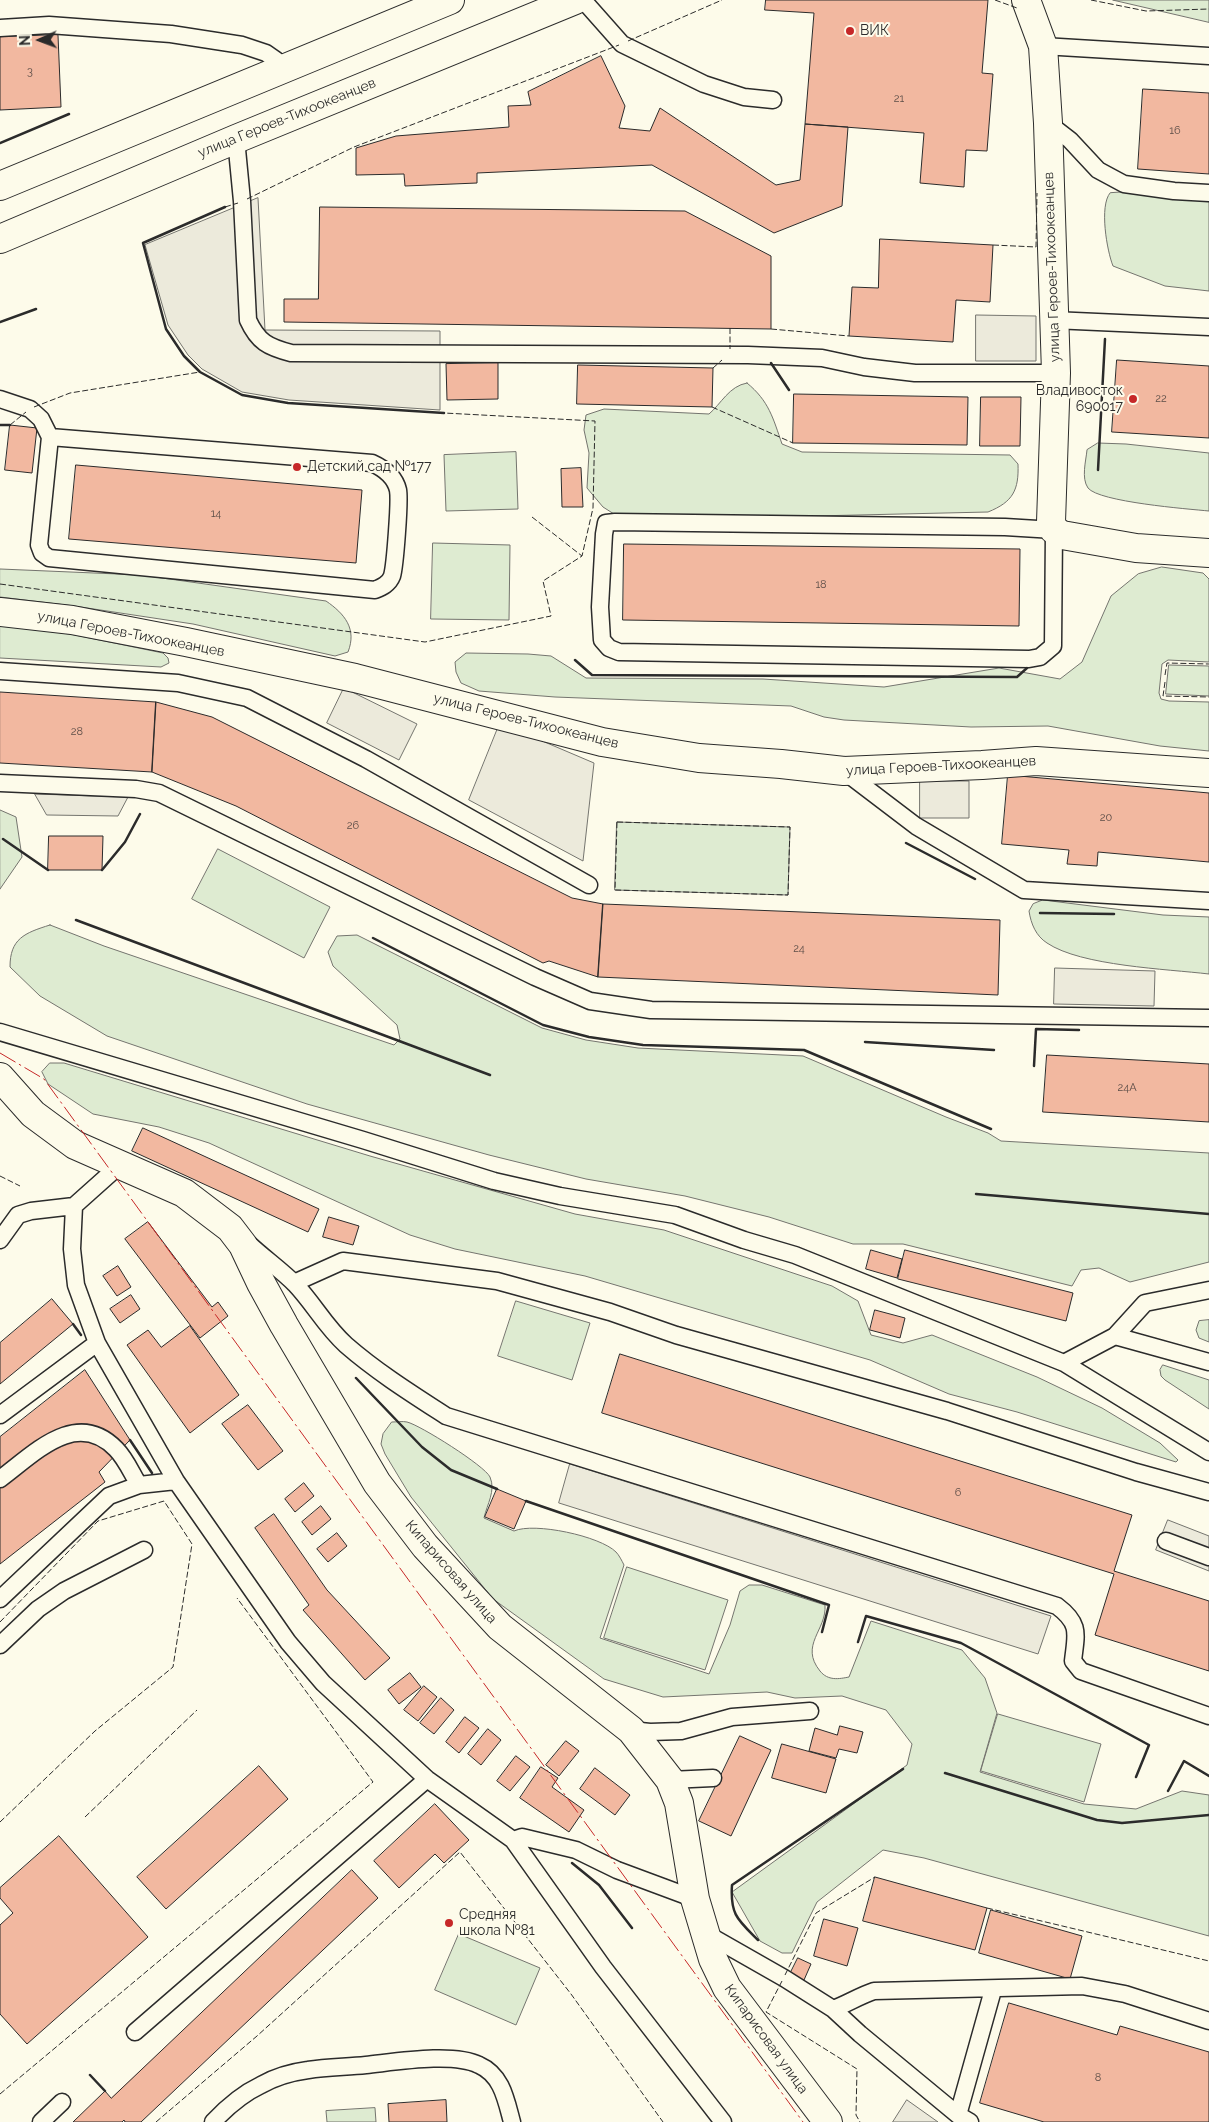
<!DOCTYPE html>
<meta charset="utf-8">
<style>
body{margin:0}
#map{position:relative;width:1209px;height:2122px;overflow:hidden;background:#fdfbea;font-family:Raleway,sans-serif}
canvas{display:block}
.north{position:absolute;left:15px;top:15px;width:50px;height:50px;-webkit-text-stroke:4px #fdfbea;paint-order:stroke;rotate:268deg;font-size:14px;font-weight:700;line-height:20px;text-align:center;color:#2b2b2b}
.north::after{content:'';display:block;margin:auto;width:18px;height:22px;background:#2b2b2b;clip-path:polygon(50% 0,100% 100%,50% 72%,0 100%)}
</style>
<div id="map">
<canvas width="1209" height="2122"></canvas>
<div class="north">N</div>
</div>
<script>
const c = document.querySelector('canvas').getContext('2d');
c.lineJoin = 'round';
function paint(path, color) {
  c.fillStyle = color;
  c.fill(path, 'evenodd');
}
function trace(path, color, width, dash) {
  c.strokeStyle = color;
  c.lineWidth = width;
  c.lineCap = dash ? 'butt' : 'round';
  c.setLineDash(dash || []);
  c.stroke(path);
}
function write(font, color, halo, rows, align = 'center') {
  c.font = font + ' Raleway,sans-serif';
  c.lineWidth = 4;
  c.setLineDash([]);
  c.textBaseline = 'middle';
  c.strokeStyle = halo;
  c.fillStyle = color;
  for (const [text, x, y, turn = 0] of rows) {
    c.save();
    c.translate(x, y);
    c.rotate((+turn || 0) * Math.PI / 180);
    c.textAlign = isNaN(turn) ? turn : align;
    if (halo) c.strokeText(text, 0, 0);
    c.fillText(text, 0, 0);
    c.restore();
  }
}
const green = new Path2D(`
 M 1113,0 L 1209,0 L 1209,22 Z
 M 1122,192 L 1209,199 L 1209,291 L 1165,286 L 1113,266 C 1107,251 1099,206 1110,193 Z
 M 747,383 C 769,401 773,418 782,444 L 802,452 L 1010,455 L 1018,464 C 1019,490 1013,502 988,512 L 727,518 L 614,514 L 603,507 L 587,488 L 589,453 L 584,430 L 586,415 L 604,409 L 709,414 C 721,404 729,386 747,383 Z
 M 1098,443 L 1126,444 L 1209,453 L 1209,511 C 1188,509 1099,502 1088,488 C 1081,478 1086,461 1087,450 Z
 M 516,452 L 518,509 L 446,511 L 444,455 Z
 M 433,543 L 510,545 L 509,620 L 431,619 Z
 M 1162,567 L 1203,573 L 1209,579 L 1209,662 L 1168,660 L 1162,664 L 1159,693 L 1161,699 L 1169,701 L 1209,702 L 1209,751 L 1160,746 L 1048,726 L 971,727 L 844,720 L 824,717 L 791,706 L 555,697 L 479,691 L 461,683 L 456,672 L 455,662 L 466,653 L 528,654 L 551,656 L 586,678 L 763,679 L 884,687 L 999,668 L 1060,679 L 1082,662 L 1111,596 L 1138,574 Z
 M 0,569 L 141,575 L 326,601 C 345,614 357,629 348,652 L 335,656 L 193,624 L 74,606 L 0,597 Z
 M 0,625 L 70,634 L 163,653 L 168,658 L 169,663 L 161,667 L 0,658 Z
 M 1169,665 L 1209,666 L 1209,696 L 1166,694 Z
 M 0,810 L 16,817 L 22,857 L 0,889 Z
 M 617,822 L 790,827 L 788,895 L 615,890 Z
 M 218,849 L 330,907 L 304,958 L 192,899 Z
 M 1043,900 L 1163,915 L 1209,917 L 1209,974 C 1167,969 1081,966 1047,943 C 1036,936 1031,924 1029,911 L 1033,904 Z
 M 50,925 L 104,946 L 394,1045 L 400,1039 L 397,1025 L 333,966 L 328,952 L 337,936 L 357,935 L 542,1028 L 586,1040 L 638,1048 L 803,1056 L 946,1117 L 988,1133 L 1001,1141 L 1209,1153 L 1209,1262 L 1130,1282 L 1099,1268 L 1081,1270 L 1072,1286 L 903,1244 L 853,1244 L 769,1217 L 685,1196 L 586,1179 L 489,1155 L 307,1104 L 107,1036 L 40,996 L 10,967 C 10,939 24,933 50,925 Z
 M 50,1063 L 64,1063 L 370,1156 L 575,1214 L 664,1230 L 832,1286 L 858,1301 L 871,1335 L 903,1343 L 932,1335 L 1037,1377 L 1102,1408 L 1160,1443 L 1178,1460 L 1176,1462 L 1017,1412 L 949,1394 L 870,1360 L 585,1276 L 455,1249 L 410,1235 L 209,1143 L 159,1127 L 93,1114 L 48,1084 L 42,1072 Z
 M 516,1301 L 590,1323 L 572,1380 L 498,1356 Z
 M 1209,1320 L 1209,1342 L 1199,1338 L 1196,1330 L 1199,1321 Z
 M 1163,1365 L 1209,1380 L 1209,1409 L 1165,1380 L 1161,1376 L 1160,1370 Z
 M 392,1422 C 397,1422 403,1421 407,1422 C 420,1425 485,1466 490,1477 C 496,1491 487,1504 484,1518 L 514,1531 C 534,1522 600,1536 616,1552 C 619,1555 622,1561 624,1565 L 600,1638 L 709,1674 L 730,1625 L 740,1591 L 749,1585 L 762,1585 L 825,1605 C 827,1630 799,1645 820,1671 C 828,1681 839,1679 849,1677 L 871,1621 L 962,1650 L 985,1678 L 997,1713 L 980,1772 L 1084,1804 L 1136,1809 L 1182,1791 L 1209,1795 L 1209,1936 L 924,1858 L 883,1850 L 817,1902 L 792,1953 L 782,1953 L 760,1941 L 732,1892 L 907,1765 L 912,1744 L 886,1710 L 842,1696 L 795,1698 L 767,1692 L 663,1697 L 604,1679 L 493,1599 L 411,1497 L 385,1454 L 381,1444 L 383,1434 Z
 M 627,1567 L 728,1600 L 705,1670 L 604,1638 Z
 M 998,1714 L 1101,1744 L 1084,1802 L 981,1771 Z
 M 459,1934 L 540,1968 L 516,2025 L 435,1990 Z
 M 375,2108 L 376,2122 L 327,2122 L 326,2111 Z`);
paint(green, '#deebd1');
trace(green, '#74746e', 1);
const parking = new Path2D(`
 M 258,198 L 265,330 L 440,331 L 440,410 L 289,400 L 242,392 L 202,369 L 188,355 L 168,325 L 145,245 Z
 M 976,315 L 1036,316 L 1036,361 L 976,361 Z
 M 344,688 L 417,724 L 399,760 L 327,723 Z
 M 500,723 L 594,763 L 583,861 L 469,800 Z
 M 920,781 L 969,781 L 969,818 L 920,818 Z
 M 35,794 L 128,797 L 118,816 L 47,815 Z
 M 1055,968 L 1155,971 L 1154,1006 L 1054,1004 Z
 M 570,1464 L 1051,1616 L 1038,1654 L 559,1503 Z
 M 1168,1520 L 1209,1536 L 1209,1571 L 1156,1550 Z
 M 907,2100 L 938,2122 L 893,2122 Z`);
paint(parking, '#eceadb');
trace(parking, '#74746e', 1);
const building = new Path2D(`
 M 766,0 L 988,0 L 982,73 L 993,74 L 987,151 L 966,150 L 964,187 L 920,183 L 924,133 L 805,124 L 814,13 L 765,10 Z
 M 58,35 L 61,107 L 0,110 L 0,37 Z
 M 601,56 L 625,106 L 619,128 L 650,131 L 660,108 L 776,185 L 800,180 L 805,124 L 848,127 L 842,206 L 774,233 L 652,165 L 477,173 L 477,183 L 405,186 L 404,174 L 356,175 L 356,148 L 396,136 L 509,127 L 508,106 L 531,105 L 528,92 Z
 M 1143,89 L 1209,93 L 1209,174 L 1138,169 Z
 M 320,207 L 685,211 L 771,256 L 771,329 L 284,322 L 284,299 L 318,299 Z
 M 880,239 L 993,245 L 990,302 L 956,300 L 953,342 L 849,336 L 852,287 L 878,288 Z
 M 1117,360 L 1209,366 L 1209,438 L 1112,432 Z
 M 498,363 L 498,399 L 447,400 L 446,364 Z
 M 578,365 L 713,368 L 712,407 L 577,404 Z
 M 794,394 L 968,397 L 967,445 L 793,443 Z
 M 981,397 L 1021,397 L 1020,446 L 980,446 Z
 M 10,425 L 37,428 L 32,473 L 5,470 Z
 M 76,465 L 362,490 L 356,563 L 69,539 Z
 M 581,468 L 583,507 L 562,507 L 561,469 Z
 M 624,544 L 1020,549 L 1019,626 L 623,620 Z
 M 0,692 L 156,702 L 152,772 L 0,763 Z
 M 156,702 L 212,717 L 572,898 L 603,904 L 598,977 L 549,961 L 543,963 L 236,806 L 152,772 Z
 M 1008,775 L 1209,793 L 1209,862 L 1098,852 L 1097,866 L 1067,864 L 1069,850 L 1002,844 Z
 M 49,836 L 103,836 L 102,870 L 48,870 Z
 M 603,904 L 1000,920 L 998,995 L 598,977 Z
 M 1047,1055 L 1209,1064 L 1209,1122 L 1043,1112 Z
 M 143,1128 L 319,1209 L 308,1232 L 132,1151 Z
 M 329,1217 L 359,1226 L 353,1245 L 323,1237 Z
 M 148,1222 L 212,1307 L 218,1302 L 228,1316 L 200,1338 L 125,1239 Z
 M 871,1250 L 902,1259 L 897,1278 L 866,1269 Z
 M 905,1250 L 1073,1293 L 1066,1321 L 898,1279 Z
 M 118,1266 L 131,1287 L 117,1296 L 103,1276 Z
 M 131,1295 L 140,1309 L 120,1323 L 110,1309 Z
 M 52,1299 L 73,1324 L 0,1384 L 0,1343 Z
 M 875,1310 L 905,1318 L 900,1338 L 870,1330 Z
 M 190,1326 L 239,1395 L 190,1433 L 127,1345 L 148,1330 L 161,1347 Z
 M 620,1354 L 1132,1515 L 1114,1571 L 1209,1601 L 1209,1671 L 1095,1635 L 1114,1574 L 602,1413 Z
 M 85,1370 L 130,1440 L 99,1472 L 105,1482 L 0,1564 L 0,1437 Z
 M 248,1405 L 283,1451 L 258,1470 L 222,1424 Z
 M 304,1483 L 314,1496 L 295,1512 L 285,1499 Z
 M 497,1489 L 526,1501 L 514,1529 L 485,1517 Z
 M 321,1506 L 331,1519 L 312,1535 L 302,1522 Z
 M 274,1514 L 327,1590 L 390,1658 L 365,1680 L 303,1610 L 309,1605 L 255,1528 Z
 M 337,1533 L 347,1546 L 328,1562 L 317,1549 Z
 M 410,1673 L 421,1687 L 399,1704 L 388,1690 Z
 M 424,1686 L 437,1697 L 418,1721 L 404,1710 Z
 M 441,1698 L 454,1710 L 434,1734 L 420,1723 Z
 M 465,1717 L 479,1728 L 459,1753 L 446,1742 Z
 M 840,1726 L 863,1732 L 857,1753 L 839,1749 L 836,1758 L 809,1751 L 815,1728 L 837,1735 Z
 M 488,1729 L 501,1740 L 481,1765 L 468,1754 Z
 M 740,1736 L 771,1750 L 731,1836 L 699,1821 Z
 M 566,1741 L 579,1751 L 559,1776 L 546,1765 Z
 M 782,1744 L 836,1759 L 826,1793 L 772,1778 Z
 M 516,1756 L 530,1767 L 510,1791 L 497,1781 Z
 M 259,1766 L 288,1799 L 166,1909 L 137,1877 Z
 M 541,1767 L 558,1778 L 552,1787 L 584,1810 L 569,1832 L 520,1798 Z
 M 595,1768 L 630,1795 L 615,1815 L 580,1789 Z
 M 435,1804 L 469,1840 L 444,1863 L 435,1854 L 399,1888 L 374,1861 Z
 M 59,1836 L 148,1937 L 27,2044 L 0,2014 L 0,1925 L 13,1913 L 0,1898 L 0,1888 Z
 M 352,1870 L 378,1898 L 141,2122 L 125,2122 L 124,2120 L 122,2122 L 73,2122 L 105,2091 L 111,2098 Z
 M 875,1877 L 987,1908 L 975,1950 L 863,1921 Z
 M 991,1910 L 1082,1936 L 1070,1979 L 979,1953 Z
 M 824,1919 L 858,1928 L 847,1966 L 814,1956 Z
 M 798,1958 L 811,1964 L 804,1980 L 790,1974 Z
 M 1009,2003 L 1117,2035 L 1120,2026 L 1209,2052 L 1209,2122 L 1044,2122 L 980,2103 Z
 M 446,2100 L 447,2122 L 389,2122 L 388,2104 Z`);
paint(building, '#f2b8a0');
trace(building, '#2b2b2b', 1);
const service = new Path2D(`
 M 583,0 L 622,44 L 704,84 L 744,97 L 773,100
 M 0,28 L 49,25 L 171,34 L 242,45 L 266,53 L 276,60 L 283,69
 M 1043,46 L 1209,56
 M 1048,123 L 1070,140 L 1098,170 L 1124,184 L 1174,191 L 1209,193
 M 236,139 L 242,201 L 248,320 C 258,342 268,347 291,353 L 748,355 L 822,358 L 864,367 L 915,373 L 1056,373
 M 1053,320 L 1209,327
 M 0,399 L 30,409 L 41,419 L 50,437 L 39,545 L 42,553 L 49,558 L 375,590 C 382,587 389,584 392,576 C 395,566 400,501 398,490 C 395,477 383,468 372,463 L 50,437
 M 615,522 L 1005,527 L 1054,530 L 1053,646 L 1040,657 L 1029,659 L 619,652 L 609,648 L 602,640 L 600,607 L 604,534 L 606,523 Z
 M 0,671 L 178,683 L 247,698 L 366,759 L 589,885
 M 845,772 L 916,826 L 1024,890 L 1209,901
 M 0,783 L 136,789 L 159,793 L 535,977 L 590,1001 L 651,1010 L 1209,1018
 M 0,1032 L 363,1140 L 494,1181 L 560,1196 L 675,1215 L 744,1240 L 795,1255 L 1064,1363
 M 74,1206 L 72,1249 L 76,1285 L 97,1343 L 176,1481 L 288,1642 L 323,1683 L 427,1779 L 513,1840 L 603,1967 L 723,2122
 M 0,1240 L 18,1215 L 31,1211 L 74,1206 L 121,1164
 M 249,1244 C 264,1258 281,1270 295,1284 C 314,1304 325,1326 346,1345 C 377,1372 412,1394 446,1416 L 1057,1606 C 1081,1624 1076,1634 1073,1661 L 1081,1671 L 1209,1716
 M 294,1283 L 343,1261 L 497,1281 L 610,1312 L 676,1335 L 947,1411 L 1136,1472 L 1209,1492
 M 1209,1290 L 1145,1303 L 1115,1336 L 1064,1363 L 1209,1452
 M 1115,1336 L 1209,1362
 M 0,1415 L 97,1343
 M 0,1479 C 34,1454 76,1408 116,1449 C 126,1459 132,1474 139,1485
 M 1166,1541 L 1209,1557
 M 0,1599 L 109,1496 L 139,1485 L 176,1481
 M 0,1645 L 38,1609 L 64,1591 L 144,1550
 M 631,1730 L 650,1732 L 681,1731 L 732,1717 L 810,1711
 M 670,1780 L 713,1778
 M 513,1840 L 522,1837 L 576,1850 L 617,1870 L 695,1899
 M 705,1933 L 784,1978 L 833,2009 C 847,2004 859,1996 874,1991 L 1082,1986 L 1125,1994 L 1209,2021
 M 833,2009 L 860,2034 L 958,2115 L 970,2122
 M 135,2032 L 427,1779
 M 958,2115 L 993,1990
 M 41,2122 L 62,2102
 M 213,2122 C 227,2107 242,2094 261,2085 C 275,2077 293,2072 308,2070 C 327,2067 347,2067 366,2065 C 395,2062 453,2052 479,2065 C 502,2075 506,2100 512,2122`);
const minor = new Path2D(`
 M 1026,0 L 1043,46 L 1048,123 L 1056,373 L 1051,522 L 1054,530 L 1062,535 L 1136,548 L 1209,553
 M 0,612 L 72,620 L 186,642 L 355,678 L 602,742 L 699,758 L 781,764 L 844,771 L 982,765 L 1036,761 L 1209,773
 M 0,1077 L 33,1114 L 75,1145 L 184,1193 L 230,1228 L 243,1245 L 261,1283 L 284,1325 L 377,1483 L 425,1546 L 500,1627 L 631,1730 L 670,1780 L 679,1803 L 695,1899 L 713,1959 L 727,1988 L 828,2122`);
const trunk = new Path2D(`
 M 0,186 L 450,0
 M 0,239 L 236,139 L 575,0`);
trace(service, '#2b2b2b', 19);
trace(minor, '#2b2b2b', 30);
trace(trunk, '#2b2b2b', 30);
trace(service, '#fdfbea', 16);
trace(minor, '#fdfbea', 28);
trace(trunk, '#fdfbea', 28);
trace(new Path2D(`
 M 995,0 L 1017,8
 M 1091,0 L 1146,11 L 1209,9
 M 628,41 L 722,0
 M 247,199 L 354,147 L 619,45
 M 225,207 L 238,203
 M 993,245 L 1036,247 L 1037,193
 M 730,328 L 730,349
 M 771,329 L 849,336
 M 713,368 L 722,360
 M 34,407 L 70,393 L 200,372
 M 712,407 L 793,443
 M 10,425 L 26,412
 M 532,517 L 582,556
 M 0,584 L 425,642 L 551,616 L 543,581 L 582,556 L 593,508 L 595,421 L 444,413
 M 1165,675 L 1167,663 L 1209,664
 M 1165,682 L 1163,696 L 1209,697
 M 617,822 L 790,827 L 788,895 L 615,890 Z
 M 0,1176 L 20,1186
 M 0,1622 L 98,1521 L 164,1501 L 192,1544 L 173,1667 L 95,1731 L 0,1822
 M 85,1817 L 197,1710
 M 987,1908 L 1209,1961
 M 785,1975 L 816,1913 L 875,1877
 M 782,1981 L 766,2012 L 857,2069 L 856,2115 L 860,2122
 M 0,2094 L 373,1782 L 237,1598
 M 156,2122 L 257,2036 L 460,1852 L 571,1994 L 663,2122`), '#2b2b2b', 1, [6, 2.5]);
trace(new Path2D(`
 M 0,143 L 69,114
 M 225,207 L 143,243 L 166,329 L 184,356 L 200,372 L 242,395 L 288,403 L 444,413
 M 0,322 L 36,309
 M 771,363 L 789,390
 M 0,425 L 10,425
 M 1098,470 L 1105,339
 M 575,660 L 592,675 L 1017,677 L 1027,668
 M 3,839 L 48,870
 M 906,843 L 975,879
 M 102,870 L 125,842 L 140,814
 M 1040,913 L 1114,914
 M 76,920 L 490,1075
 M 373,938 L 543,1025 L 589,1037 L 643,1045 L 804,1050 L 991,1129
 M 865,1042 L 994,1050
 M 1034,1066 L 1036,1029 L 1079,1030
 M 976,1194 L 1209,1214
 M 73,1324 L 81,1335
 M 356,1378 L 422,1447 L 451,1470 L 497,1489
 M 130,1440 L 152,1473
 M 526,1501 L 829,1605 L 822,1632
 M 858,1642 L 866,1616 L 961,1643 L 1149,1745 L 1136,1777
 M 945,1773 L 1097,1820 L 1122,1823 L 1209,1815
 M 1168,1791 L 1184,1761 L 1209,1776
 M 572,1863 L 599,1885 L 632,1928
 M 758,1940 C 738,1920 730,1915 732,1885 L 903,1769
 M 90,2075 L 105,2091`), '#2b2b2b', 2.5);
trace(new Path2D(`
 M 0,1053 L 44,1079 L 803,2122`), '#c62828', 1, [18, 4, 2.5, 4]);
for (const [x, y, r, color] of [
 [850,31,5,"#c62828"],
 [1133,399,5,"#c62828"],
 [297,467,5,"#c62828"],
 [449,1923,5,"#c62828"]
]) {
  const dot = new Path2D();
  dot.arc(x, y, r, 0, 2 * Math.PI);
  c.fillStyle = color;
  c.fill(dot);
  trace(dot, '#fdfbea', 2);
}
write('11px', '#5d4e48', null, [
 ["3",30,72],
 ["21",899,99],
 ["16",1175,131],
 ["22",1161,399],
 ["14",216,514],
 ["18",821,585],
 ["28",77,732],
 ["20",1106,818],
 ["26",353,826],
 ["24",799,949],
 ["24А",1127,1088],
 ["6",958,1493],
 ["8",1098,2078]
]);
write('14px', '#2b2b2b', '#fdfbea', [
 ["ВИК",860,31],
 ["Владивосток",1123,391,"right"],
 ["690017",1123,407,"right"],
 ["Детский сад №177",307,467],
 ["Средняя",459,1915],
 ["школа №81",459,1931]
], 'left');
write('14px', '#2b2b2b', '#fdfbea', [
 ["улица Героев-Тихоокеанцев",287,118,-22],
 ["улица Героев-Тихоокеанцев",1052,267,-92],
 ["улица Героев-Тихоокеанцев",131,634,11],
 ["улица Героев-Тихоокеанцев",526,721,14],
 ["улица Героев-Тихоокеанцев",941,766,-3],
 ["Кипарисовая улица",451,1572,49],
 ["Кипарисовая улица",766,2039,54]
]);
</script>
